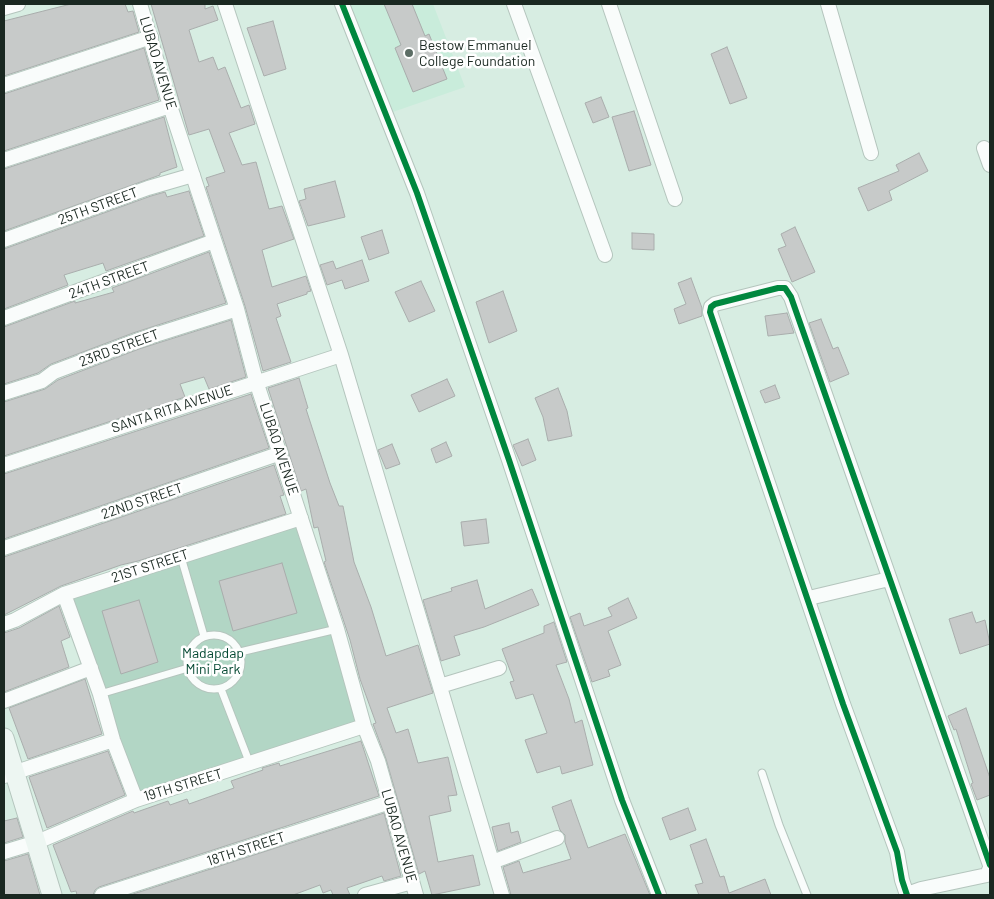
<!DOCTYPE html>
<html>
<head>
<meta charset="utf-8">
<style>
	body { margin:0 }
	#map { position:relative; width:994px; height:899px; overflow:hidden; background:#d7ede2; font-family:Barlow,sans-serif }
	canvas { display:block }
	.frame { position:absolute; inset:0; border:5px solid #1a2821; pointer-events:none }
</style>
</head>
<body>
<div id="map">
<canvas width="994" height="899"></canvas>
<div class="frame"></div>
</div>
<script>
const ctx = document.querySelector('canvas').getContext('2d');
ctx.lineJoin = 'round';
function fillPath(path, color) {
  ctx.fillStyle = color;
  ctx.fill(path, 'evenodd');
}
function poly(rows) {
  const path = new Path2D();
  for (const r of rows) {
    if (r.length === 3) {
      path.moveTo(r[0] + r[2], r[1]);
      path.arc(r[0], r[1], r[2], 0, 2 * Math.PI);
      continue;
    }
    path.moveTo(r[0], r[1]);
    for (let i = 2; i < r.length; i += 2) path.lineTo(r[i], r[i + 1]);
  }
  return path;
}
function strokePath(path, color, width, dash) {
  ctx.strokeStyle = color;
  ctx.lineWidth = width;
  ctx.lineCap = dash ? 'butt' : 'round';
  ctx.setLineDash(dash || []);
  ctx.stroke(path);
}
function drawText(font, color, halo, rows, align = 'center') {
  ctx.font = font + ' Barlow,sans-serif';
  ctx.lineWidth = 5;
  ctx.setLineDash([]);
  ctx.textBaseline = 'middle';
  ctx.strokeStyle = halo;
  ctx.fillStyle = color;
  for (const [text, x, y, turn = 0] of rows) {
    ctx.save();
    ctx.translate(x, y);
    ctx.rotate((+turn || 0) * Math.PI / 180);
    ctx.textAlign = isNaN(turn) ? turn : align;
    if (halo) ctx.strokeText(text, 0, 0);
    ctx.fillText(text, 0, 0);
    ctx.restore();
  }
}
fillPath(poly([
	[347,4,433,4,465,87,390,113]
]), '#c9ecdb');
fillPath(poly([
	[301,518,364,726,136,800,64,594]
]), '#b2d6c5');
const building = poly([
	[71,4,125,4,128,12,133,11,139,32,4,76,4,21,71,4],
	[151,4,205,4,205,9,213,6,218,20,189,30,199,62,213,57,218,70,225,67,241,108,249,105,255,124,229,133,242,165,256,162,269,209,282,206,294,239,262,250,272,287,306,276,311,291,307,292,307,294,277,304,281,316,276,318,291,362,263,371,245,306,206,187,209,186,206,178,225,172,209,129,189,135,151,4],
	[384,4,412,4,425,36,429,34,447,79,413,92,395,48,401,45,384,4],
	[273,21,286,69,264,76,247,28,273,21],
	[727,47,747,98,730,104,711,54,727,47],
	[144,48,159,100,4,151,4,94,144,48],
	[601,97,609,117,593,123,585,103,601,97],
	[634,111,651,165,629,171,612,117,634,111],
	[164,117,177,167,160,173,160,175,4,231,4,169,164,117],
	[919,153,928,171,889,191,892,200,868,211,858,188,899,171,896,165,919,153],
	[335,181,345,217,308,226,299,201,306,199,304,189,335,181],
	[189,191,204,236,106,271,103,263,64,275,68,285,4,309,4,249,151,196,165,192,167,197,189,191],
	[795,227,815,272,792,282,778,249,786,246,781,234,795,227],
	[382,230,389,253,369,260,361,237,382,230],
	[632,233,654,234,654,250,632,249,632,233],
	[209,252,226,303,133,333,51,364,38,373,4,384,4,327,75,301,75,303,114,292,112,288,209,252],
	[362,260,369,281,345,289,342,280,327,285,320,265,333,261,336,269,362,260],
	[691,278,702,308,702,316,679,324,674,309,686,304,678,283,691,278],
	[421,281,435,311,409,322,395,292,421,281],
	[503,291,517,331,489,343,476,302,503,291],
	[787,313,794,333,768,336,765,316,787,313],
	[821,319,833,349,838,347,849,374,830,382,809,323,821,319],
	[231,320,246,377,209,389,204,377,180,384,185,397,4,456,4,402,45,389,58,380,139,349,231,320],
	[299,378,308,408,306,409,330,483,339,506,343,506,354,562,371,607,386,656,418,645,433,693,387,708,396,733,408,729,418,763,448,757,457,795,448,796,451,811,429,816,438,862,473,855,480,885,432,895,425,871,419,874,386,759,373,724,376,723,360,679,350,640,324,562,326,561,318,527,314,528,306,489,301,491,268,388,299,378],
	[447,379,455,396,419,412,411,395,447,379],
	[775,385,780,398,765,403,760,391,775,385],
	[558,388,567,411,572,436,548,441,543,417,535,398,558,388],
	[251,394,269,448,4,539,4,474,251,394],
	[528,439,536,460,522,466,513,445,528,439],
	[446,442,452,456,436,463,431,449,446,442],
	[392,444,400,464,386,469,378,450,392,444],
	[274,465,284,495,280,496,286,514,138,561,121,565,61,586,4,615,4,557,274,465],
	[486,519,489,543,464,546,461,522,486,519],
	[282,563,297,613,233,631,219,581,282,563],
	[477,580,485,609,532,589,539,605,484,627,454,636,460,655,441,661,423,600,452,591,451,588,477,580],
	[628,598,637,618,608,631,621,665,608,670,610,676,592,682,570,617,580,613,584,626,612,616,608,608,628,598],
	[139,600,158,662,121,674,102,611,139,600],
	[59,606,70,637,61,641,69,667,4,692,4,633,19,628,59,606],
	[972,612,976,623,985,620,990,644,960,654,949,619,972,612],
	[554,622,567,662,556,665,569,699,575,723,582,720,593,765,562,774,560,766,537,773,525,740,547,733,533,694,516,699,510,682,514,681,502,649,544,633,544,626,554,622],
	[85,679,102,734,28,759,9,708,85,679],
	[966,708,990,778,990,795,977,800,971,784,973,783,956,729,954,730,948,716,966,708],
	[361,741,379,796,99,887,95,890,93,895,77,895,76,891,71,892,53,845,133,811,134,813,168,801,170,805,187,799,189,804,234,788,231,781,263,770,262,768,279,763,280,766,361,741],
	[108,751,125,795,47,828,29,777,108,751],
	[571,800,588,848,625,834,650,895,511,895,503,867,519,861,523,873,571,859,565,842,565,835,560,830,552,807,571,800],
	[688,808,696,830,670,840,662,818,688,808],
	[384,813,401,876,384,881,382,876,347,888,350,895,333,895,331,890,323,893,320,885,293,895,130,895,384,813],
	[17,818,23,837,4,843,4,821,17,818],
	[509,823,511,833,518,831,521,842,498,851,492,827,509,823],
	[706,839,720,877,724,876,729,893,765,879,771,895,699,895,695,885,703,883,690,845,706,839],
	[28,854,40,895,4,895,4,861,28,854]
]);
fillPath(building, '#c7cac9');
strokePath(building, '#a9adac', 1);
const service = poly([
	[181,557,204,636],
	[214,662,27],
	[240,652,337,629],
	[221,689,250,764],
	[100,694,188,668],
	[762,773,779,825,807,895]
]);
const minor = poly([
	[140,4,170,106,237,309,256,381,337,629,364,726,378,761,416,895],
	[225,4,341,355,502,895],
	[342,4,417,193,509,460,622,800,659,895],
	[514,4,605,255],
	[609,4,675,199],
	[828,4,871,153],
	[4,8,18,4],
	[4,85,151,37],
	[984,148,990,165],
	[4,160,170,106],
	[4,240,148,188,193,175],
	[4,318,214,241],
	[4,393,42,381,54,372,136,341,237,309],
	[4,465,341,355],
	[4,548,281,453],
	[64,594,100,694,113,740,136,800],
	[809,598,889,579],
	[4,624,15,620,64,594,301,518],
	[440,686,499,668],
	[4,701,91,668],
	[4,776,113,740],
	[4,852,37,842,136,800,364,726],
	[492,862,557,838],
	[907,894,921,889,987,875,990,868],
	[102,895,390,802],
	[365,895,412,882],
	[907,895,902,880,897,852,843,704,710,312,711,307,715,304,778,288,785,288,791,297,990,865]
]);
const secondary = poly([
	[4,738,52,895]
]);
strokePath(service, '#b4c5bd', 9);
strokePath(minor, '#b4c5bd', 16);
strokePath(secondary, '#b4c5bd', 21);
strokePath(service, '#f9fcfb', 7);
strokePath(minor, '#f9fcfb', 14);
strokePath(secondary, '#edf6f2', 19);
strokePath(poly([
	[342,4,417,193,509,460,622,800,659,895],
	[907,895,902,880,897,852,843,704,710,312,711,307,715,304,778,288,785,288,791,297,990,865]
]), '#00873e', 6);
for (const [x, y, r, color] of [
	[409,53,5,"#5c6d65"]
]) {
  const dot = new Path2D();
  dot.arc(x, y, r, 0, 2 * Math.PI);
  ctx.fillStyle = color;
  ctx.fill(dot);
  strokePath(dot, '#fff', 2);
}
drawText('14px', '#1a2821', '#fff', [
	["Bestow Emmanuel",419,45],
	["College Foundation",419,61]
], 'left');
drawText('14px', '#1a2821', '#fff', [
	["LUBAO AVENUE",158,63,73],
	["25TH STREET",98,206,-20],
	["24TH STREET",109,280,-20],
	["23RD STREET",119,348,-20],
	["SANTA RITA AVENUE",172,409,-18],
	["LUBAO AVENUE",279,449,72],
	["22ND STREET",142,501,-19],
	["21ST STREET",150,566,-18],
	["19TH STREET",183,785,-17],
	["LUBAO AVENUE",399,836,74],
	["18TH STREET",246,849,-18]
]);
drawText('14px', '#054933', '#fff', [
	["Madapdap",213,653],
	["Mini Park",213,669]
]);
</script>
</body>
</html>
